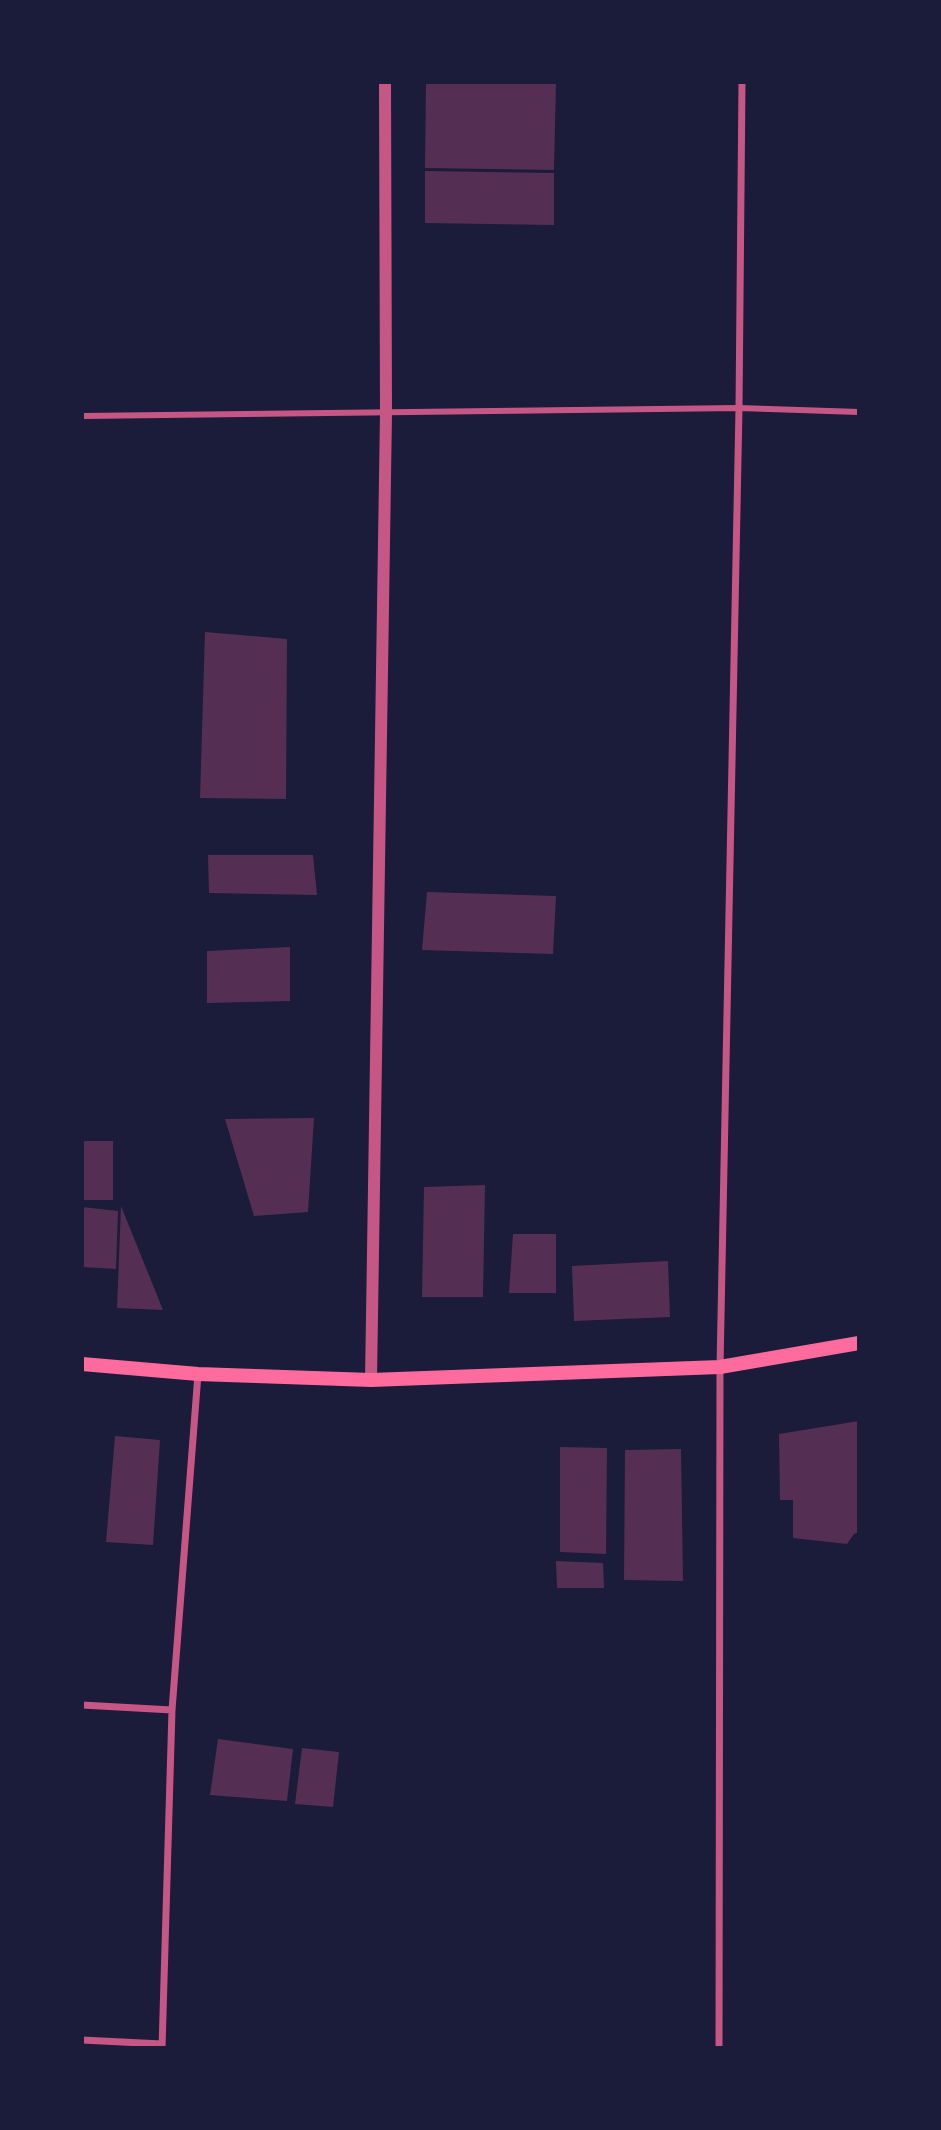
<!DOCTYPE html>
<html>
<head>
<meta charset="utf-8">
<style>
	body { margin:0 }
	#map { position:relative; width:941px; height:2130px; overflow:hidden; background:#1b1b3a; font-family:"Asap Condensed",sans-serif }
	canvas { display:block }
	.frame { position:absolute; inset:0; border:84px solid #1b1b3a; pointer-events:none }
</style>
</head>
<body>
<div id="map">
<canvas width="941" height="2130"></canvas>
<div class="frame"></div>
</div>
<script>
const ctx = document.querySelector('canvas').getContext('2d');
ctx.lineJoin = 'round';
function fillPath(path, color) {
  ctx.fillStyle = color;
  ctx.fill(path, 'evenodd');
}
function poly(rows) {
  const path = new Path2D();
  for (const r of rows) {
    path.moveTo(r[0], r[1]);
    for (let i = 2; i < r.length; i += 2) path.lineTo(r[i], r[i + 1]);
  }
  return path;
}
function strokePath(path, color, width, dash) {
  ctx.strokeStyle = color;
  ctx.lineWidth = width;
  ctx.lineCap = dash ? 'butt' : 'round';
  ctx.setLineDash(dash || []);
  ctx.stroke(path);
}
fillPath(poly([
	[426,82,556,82,554,170,425,168],
	[425,171,554,173,554,225,425,223],
	[205,632,287,639,286,799,200,798],
	[208,855,313,855,317,895,209,893],
	[427,892,556,896,553,954,422,950],
	[290,947,290,1001,207,1003,207,951],
	[314,1118,308,1212,254,1216,225,1119],
	[82,1141,113,1141,113,1200,82,1200],
	[485,1185,483,1297,422,1297,424,1187],
	[121,1206,163,1310,117,1308],
	[82,1207,118,1211,116,1269,82,1267],
	[513,1234,556,1234,556,1293,509,1293],
	[668,1261,670,1317,574,1321,572,1266],
	[859,1421,859,1532,854,1534,847,1544,793,1538,793,1500,780,1500,779,1434],
	[115,1436,160,1440,153,1545,106,1542],
	[560,1447,607,1448,606,1554,560,1552],
	[681,1449,683,1581,624,1580,625,1450],
	[556,1561,603,1563,604,1588,557,1588],
	[218,1739,293,1749,287,1801,210,1795],
	[302,1748,339,1752,333,1807,295,1804]
]), '#542f53');
strokePath(poly([
	[82,416,739,408,859,412]
]), '#c65784', 6);
strokePath(poly([
	[82,1705,172,1710],
	[82,2040,162,2044],
	[162,2048,172,1710,198,1374],
	[719,2048,720,1367,739,408,742,82]
]), '#c65784', 7);
strokePath(poly([
	[371,1380,386,413,385,82]
]), '#c65784', 12);
strokePath(poly([
	[82,1364,198,1374,371,1380,720,1367,859,1343]
]), '#ff6b9d', 14);
</script>
</body>
</html>
